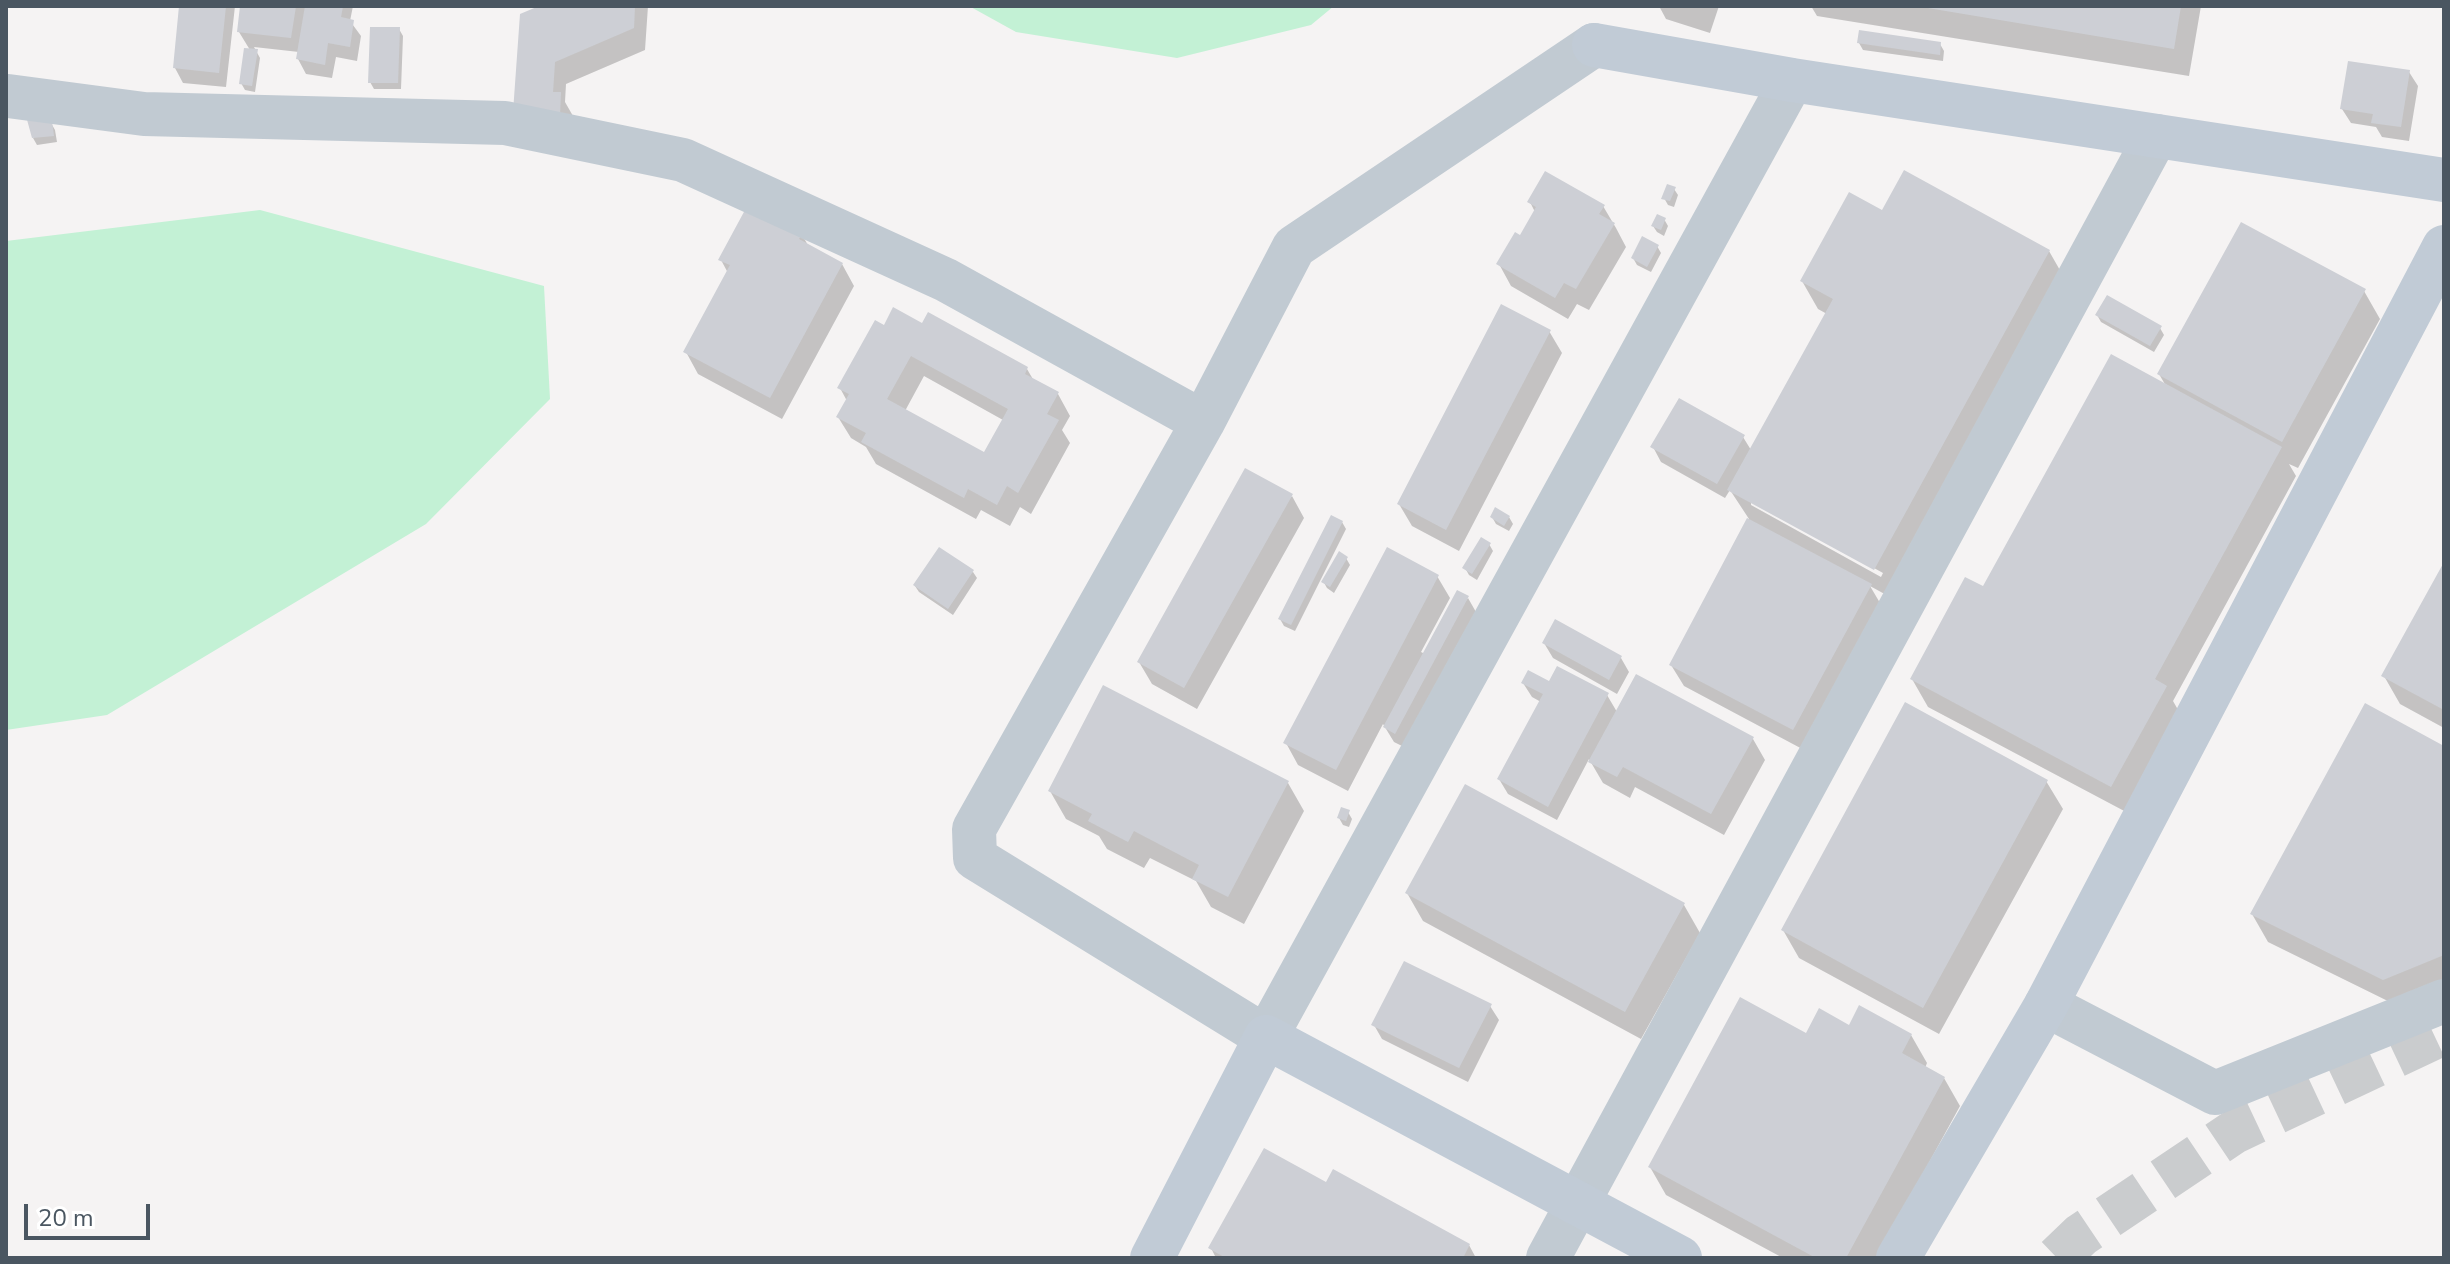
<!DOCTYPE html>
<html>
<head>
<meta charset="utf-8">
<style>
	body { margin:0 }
	#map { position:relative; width:2450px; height:1264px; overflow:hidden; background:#f5f3f3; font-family:"Nunito Sans",sans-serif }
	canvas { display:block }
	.frame { position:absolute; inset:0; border:8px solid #4a5661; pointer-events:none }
	.scale { position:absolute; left:24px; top:1204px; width:126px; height:36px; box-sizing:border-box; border:4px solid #4a5661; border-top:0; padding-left:10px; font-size:24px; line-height:28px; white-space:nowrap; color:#4a5661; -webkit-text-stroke:6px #fff; paint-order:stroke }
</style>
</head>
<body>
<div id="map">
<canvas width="2450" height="1264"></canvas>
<div class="frame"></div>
<div class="scale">20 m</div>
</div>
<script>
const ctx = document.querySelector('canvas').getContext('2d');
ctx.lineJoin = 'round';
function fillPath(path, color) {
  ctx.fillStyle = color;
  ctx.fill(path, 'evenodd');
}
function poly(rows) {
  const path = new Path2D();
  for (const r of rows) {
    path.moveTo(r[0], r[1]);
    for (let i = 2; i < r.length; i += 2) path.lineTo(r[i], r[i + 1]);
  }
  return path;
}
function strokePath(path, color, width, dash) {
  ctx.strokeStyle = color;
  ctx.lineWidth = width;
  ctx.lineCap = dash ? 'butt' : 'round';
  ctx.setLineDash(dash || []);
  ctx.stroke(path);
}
fillPath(poly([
	[969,6,1334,6,1311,25,1177,58,1016,32],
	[260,210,544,286,550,399,426,524,107,715,6,730,6,241]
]), '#c3f1d5');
fillPath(poly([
	[181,6,235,6,226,87,183,83,175,68],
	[242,6,353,6,350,21,361,36,357,61,336,57,332,78,306,74,298,59,299,52,254,47,260,58,255,92,245,90,241,83,250,50,239,32],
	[541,6,648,6,645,50,566,84,565,102,573,116,528,133],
	[1659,6,1719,6,1710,33,1666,19],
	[1811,6,2201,6,2189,76,1817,16],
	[399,29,403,36,401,89,374,89,370,82],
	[1859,43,1940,44,1944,51,1943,61,1863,50],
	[2409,72,2418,86,2409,141,2382,137,2376,127,2351,123,2342,109],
	[51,123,55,130,57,142,37,145,33,138],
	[1674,189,1678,195,1674,207,1668,205,1664,198],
	[1530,202,1603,206,1616,228,1626,247,1589,310,1577,304,1568,319,1511,286,1499,264,1520,237,1535,212],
	[1883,212,2049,251,2065,279,1890,597,1870,586,1883,608,1806,751,1684,686,1671,665,1749,519,1730,490,1725,498,1661,462,1653,447,1743,437,1751,450,1827,314,1818,309,1802,281],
	[1751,500,1883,573,1881,577,1751,505],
	[1664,219,1668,226,1664,236,1657,232,1653,226],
	[801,233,809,247,842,264,854,286,782,419,698,374,686,352,728,273,721,260],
	[1657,246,1661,253,1651,272,1637,265,1633,258],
	[2364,291,2380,319,2298,468,2289,464,2296,476,2173,701,2181,715,2128,813,1928,707,1912,679,1984,589,2166,386,2159,374],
	[2097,315,2160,328,2164,335,2154,352,2101,322],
	[923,326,1027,369,1034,381,1058,394,1070,416,1062,430,1070,443,1031,514,1020,507,1010,526,981,510,976,519,876,464,866,447,851,438,838,417,847,401,840,388,884,328],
	[924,376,1003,420,985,454,905,411],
	[1549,331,1562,353,1459,551,1412,526,1399,504],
	[1292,496,1304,518,1197,709,1152,684,1139,662],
	[1492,517,1509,517,1513,524,1509,531,1496,524],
	[1342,522,1346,529,1295,631,1284,626,1280,619],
	[1489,544,1493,551,1477,580,1469,575,1465,568],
	[1346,558,1350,565,1334,593,1327,588,1323,581],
	[2444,566,2444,728,2400,704,2384,676],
	[973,572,977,578,953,615,919,592,915,586],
	[1437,576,1450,598,1421,652,1425,654,1468,598,1476,612,1404,747,1394,742,1383,724,1348,791,1298,765,1286,743],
	[1544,643,1621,658,1629,672,1617,694,1553,658],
	[1523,683,1550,684,1607,695,1617,712,1753,739,1765,760,1724,835,1635,787,1630,798,1603,783,1589,759,1557,820,1508,794,1499,779,1541,702,1532,697],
	[2444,748,2444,989,2400,1007,2268,942,2252,914],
	[2046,781,2063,809,1939,1034,1799,958,1783,930],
	[1288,783,1304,811,1244,924,1211,907,1196,881,1150,858,1144,868,1107,849,1099,836,1066,819,1050,791],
	[1348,812,1352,819,1349,827,1343,825,1339,818],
	[1407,893,1684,905,1700,933,1641,1039,1423,921],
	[1490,1006,1499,1020,1468,1082,1382,1039,1374,1025],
	[1850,1027,1911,1035,1927,1063,1925,1068,1944,1078,1960,1106,1877,1258,1783,1258,1666,1195,1650,1167,1806,1035],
	[1327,1185,1469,1245,1476,1258,1216,1258,1211,1248]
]), '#0003');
fillPath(poly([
	[179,6,226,6,219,73,173,68],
	[240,6,296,6,291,38,237,32],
	[305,6,343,6,341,17,354,20,350,47,328,43,325,65,296,59],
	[539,6,635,6,634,28,555,62,553,92,561,92,560,115,513,112,520,14],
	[1916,6,2181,6,2174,49],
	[370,27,400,27,398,83,368,83],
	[1859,30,1941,42,1940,55,1857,43],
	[244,48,258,49,252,86,239,84],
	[2348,61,2410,70,2401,127,2371,123,2373,114,2340,109],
	[26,116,52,121,54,136,32,138],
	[1904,170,2050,250,1874,570,1727,490,1833,299,1800,281,1849,192,1882,210],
	[1545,171,1605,205,1599,214,1615,223,1576,289,1564,283,1555,298,1496,264,1515,232,1520,235,1536,207,1527,202],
	[1667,184,1676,187,1670,201,1661,199],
	[745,210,803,232,799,239,843,263,770,398,683,352,730,265,718,260],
	[1657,214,1666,218,1661,230,1651,226],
	[2241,222,2366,289,2282,442,2157,374],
	[1642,236,1659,245,1647,267,1631,258],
	[2107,295,2162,326,2150,346,2095,315],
	[1501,304,1551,330,1446,530,1397,504],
	[893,307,922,323,928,312,1028,367,1025,374,1059,392,1047,414,1059,420,1018,493,1007,486,997,505,968,489,964,498,861,442,866,433,836,417,849,394,837,388,875,320,884,325],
	[911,356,1008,409,984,452,887,399],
	[2111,354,2282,447,2155,679,2167,686,2111,787,1910,679,1965,577,1983,586],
	[1679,398,1745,435,1717,484,1650,447],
	[1245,468,1293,494,1184,688,1137,662],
	[1495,507,1510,516,1504,526,1490,517],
	[1331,515,1343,521,1291,625,1278,619],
	[1747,518,1872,584,1793,730,1669,665],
	[1481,537,1491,543,1472,574,1462,568],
	[939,547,974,570,948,609,913,585],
	[1387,547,1439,575,1336,770,1283,743],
	[1339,551,1348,557,1330,587,1321,582],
	[2444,562,2444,710,2381,676],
	[1457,590,1469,596,1395,734,1383,727],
	[1555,619,1622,656,1609,680,1542,643],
	[1557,666,1609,693,1548,807,1497,779,1543,694,1521,683,1528,670,1549,681],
	[1636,674,1754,737,1711,814,1623,767,1617,777,1588,762],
	[1103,685,1289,781,1228,897,1192,879,1199,865,1134,831,1128,842,1088,821,1092,814,1048,791],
	[1905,702,2048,780,1923,1008,1781,930],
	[2365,703,2444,746,2444,955,2383,980,2250,914],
	[1465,784,1685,903,1625,1012,1405,893],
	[1341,807,1350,810,1346,821,1337,818],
	[1404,961,1492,1004,1459,1068,1371,1025],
	[1740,997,1806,1033,1819,1008,1849,1025,1859,1005,1912,1034,1902,1053,1945,1077,1846,1258,1816,1258,1648,1167],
	[1264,1148,1326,1182,1333,1169,1470,1244,1463,1258,1226,1258,1208,1248]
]), '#cdcfd5');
strokePath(poly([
	[2057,1258,2081,1235,2234,1132,2444,1033]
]), '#caccce', 44, [44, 22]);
strokePath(poly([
	[1594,45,1294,247,1203,422,974,829,975,858,1266,1037,1792,80],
	[8,96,144,114,505,123,683,160,946,280,1203,422],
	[2046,1005,2215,1093,2444,1001],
	[1548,1258,2156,136]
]), '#c1cad2', 44);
strokePath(poly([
	[1594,45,1792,80,2444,180],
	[1152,1258,1266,1037,1680,1258],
	[1898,1258,2046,1005,2444,247]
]), '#c1cbd6', 44);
</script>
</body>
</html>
